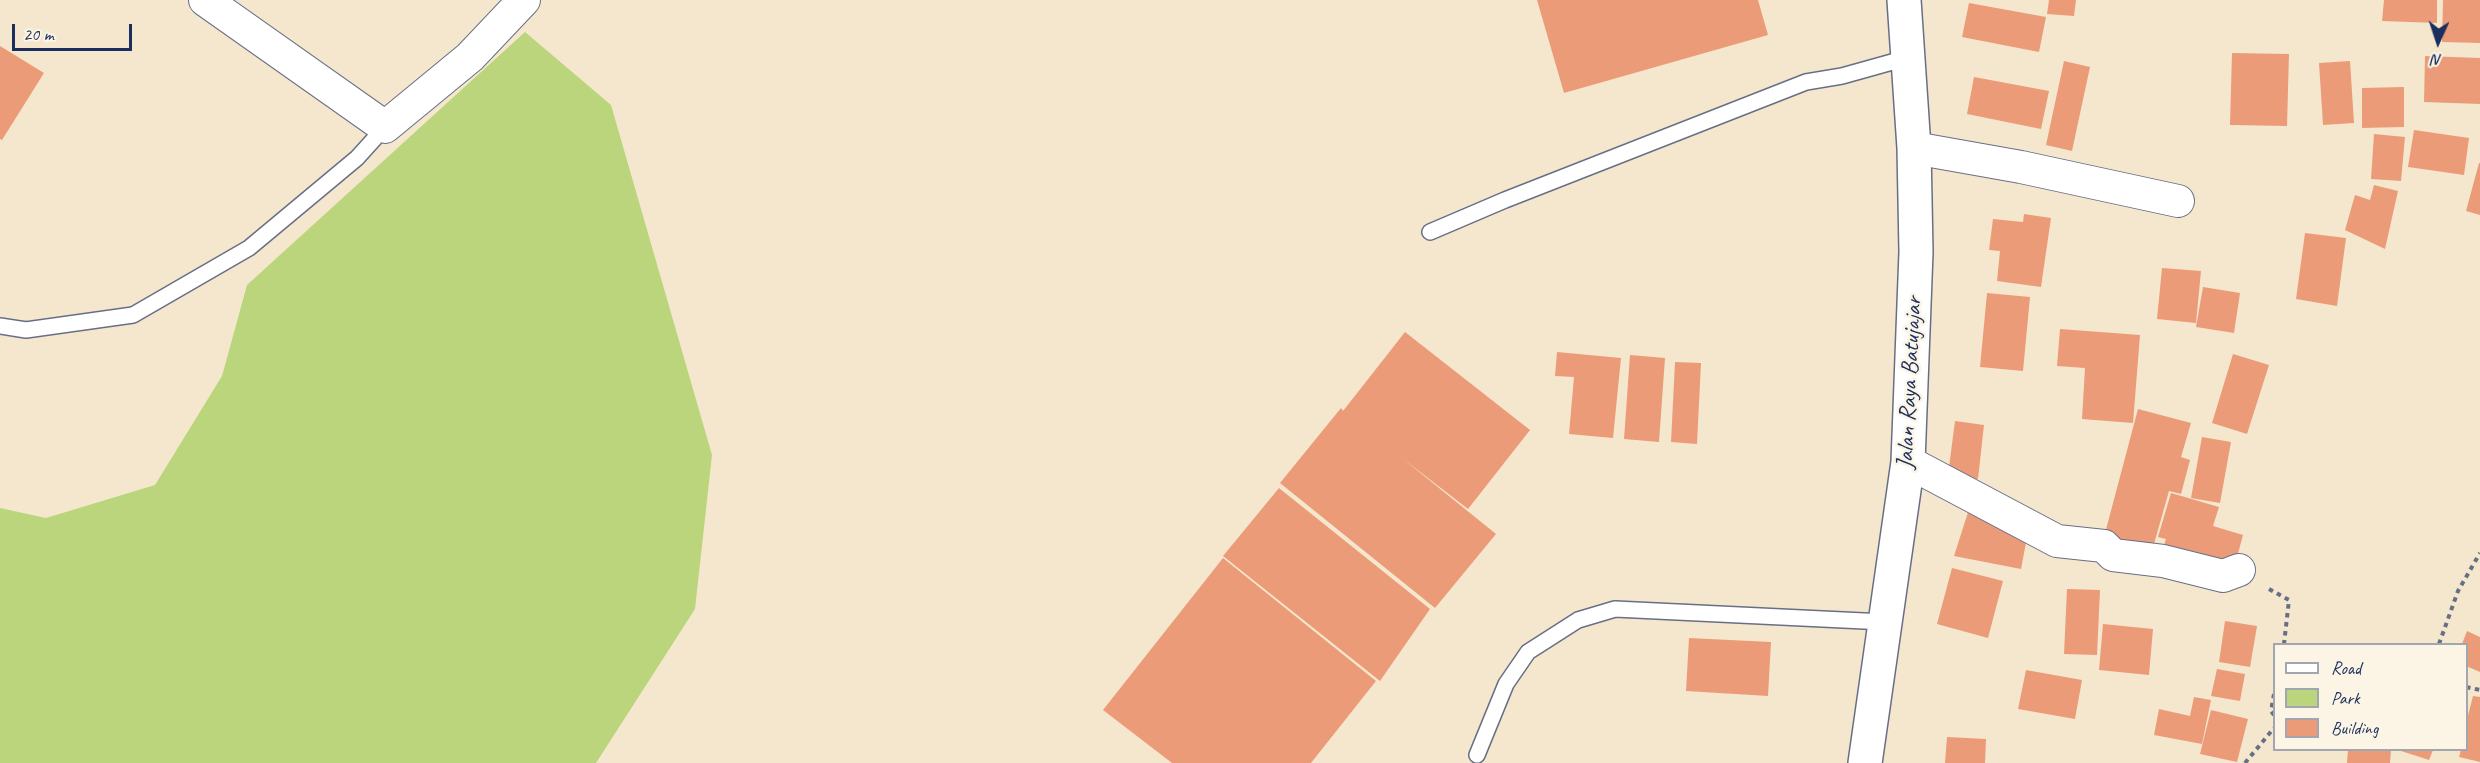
<!DOCTYPE html>
<html>
<head>
<meta charset="utf-8">
<style>
	body { margin:0 }
	#map { position:relative; width:2480px; height:763px; overflow:hidden; background:#f5e7cd; font-family:Caveat,sans-serif }
	canvas { display:block }
	.legend { position:absolute; left:2273px; top:643px; width:195px; height:108px; box-sizing:border-box; background:#fcf5e5; border:2px solid #a2a6af; margin:0; padding:8px 10px; list-style:none; font-size:18px; color:#1b2f5e }
	.legend li { display:flex; align-items:center; gap:12px; height:30px }
	.legend b { width:30px; border:2px solid #a2a6af }
	.north { position:absolute; left:2408px; top:12px; width:60px; height:60px; -webkit-text-stroke:4px #fcf5e5; paint-order:stroke; rotate:183deg; font-size:16px; font-weight:700; line-height:24px; text-align:center; color:#1b2f5e }
	.north::after { content:''; display:block; margin:auto; width:21px; height:27px; background:#1b2f5e; clip-path:polygon(50% 0,100% 100%,50% 72%,0 100%) }
	.scale { position:absolute; left:12px; top:24px; width:120px; height:27px; box-sizing:border-box; border:3px solid #1b2f5e; border-top:0; padding-left:8px; font-size:18px; line-height:21px; white-space:nowrap; color:#1b2f5e; -webkit-text-stroke:4px #fcf5e5; paint-order:stroke }
</style>
</head>
<body>
<div id="map">
<canvas width="2480" height="763"></canvas>
<ul class="legend">
<li><b style="height:8px;background:#fff"></b>Road</li>
<li><b style="height:16px;background:#bad57b"></b>Park</li>
<li><b style="height:16px;background:#ec9b79"></b>Building</li>
</ul>
<div class="north">N</div>
<div class="scale">20 m</div>
</div>
<script>
const ctx = document.querySelector('canvas').getContext('2d');
ctx.lineJoin = 'round';
function fillPath(path, color) {
  ctx.fillStyle = color;
  ctx.fill(path, 'evenodd');
}
function poly(rows) {
  const path = new Path2D();
  for (const r of rows) {
    path.moveTo(r[0], r[1]);
    for (let i = 2; i < r.length; i += 2) path.lineTo(r[i], r[i + 1]);
  }
  return path;
}
function strokePath(path, color, width, dash) {
  ctx.strokeStyle = color;
  ctx.lineWidth = width;
  ctx.lineCap = dash ? 'butt' : 'round';
  ctx.setLineDash(dash || []);
  ctx.stroke(path);
}
function drawText(font, color, halo, rows, align = 'center') {
  ctx.font = font + ' Caveat,sans-serif';
  ctx.lineWidth = 5;
  ctx.setLineDash([]);
  ctx.textBaseline = 'middle';
  ctx.strokeStyle = halo;
  ctx.fillStyle = color;
  for (const [text, x, y, turn = 0] of rows) {
    ctx.save();
    ctx.translate(x, y);
    ctx.rotate((+turn || 0) * Math.PI / 180);
    ctx.textAlign = isNaN(turn) ? turn : align;
    if (halo) ctx.strokeText(text, 0, 0);
    ctx.fillText(text, 0, 0);
    ctx.restore();
  }
}
fillPath(poly([
	[525,32,611,105,712,455,695,609,596,763,0,763,0,508,46,518,155,485,222,376,247,285]
]), '#bad57b');
fillPath(poly([
	[1537,0,1758,0,1768,35,1564,93],
	[2049,0,2076,0,2074,16,2047,14],
	[2384,0,2437,0,2437,23,2382,21],
	[2443,0,2480,0,2480,43,2442,42],
	[1969,3,2046,17,2039,52,1962,37],
	[0,46,44,73,2,140,0,139],
	[2232,53,2289,54,2287,126,2230,125],
	[2425,56,2480,58,2480,104,2424,102],
	[2064,61,2090,67,2072,151,2046,145],
	[2350,61,2354,123,2323,125,2319,63],
	[1974,77,2049,91,2041,129,1967,114],
	[2404,87,2404,127,2362,128,2362,88],
	[2414,130,2469,138,2464,175,2408,167],
	[2374,134,2405,137,2401,181,2371,179],
	[2479,163,2480,163,2480,215,2466,211],
	[2374,185,2398,191,2385,249,2345,230,2355,195,2370,200],
	[2024,214,2051,218,2041,287,1997,281,2000,251,1989,250,1993,219,2023,222],
	[2305,233,2346,238,2337,306,2296,299],
	[2162,268,2201,271,2196,323,2157,319],
	[2203,287,2240,293,2234,333,2196,327],
	[1987,293,2030,297,2023,371,1980,367],
	[2060,329,2140,335,2133,423,2082,419,2085,368,2057,366],
	[1405,332,1530,430,1468,509,1402,458,1496,534,1435,608,1280,483,1341,408,1343,411],
	[1557,352,1621,358,1613,438,1569,434,1574,377,1555,376],
	[2233,354,2269,365,2247,434,2212,423],
	[1630,355,1665,358,1659,442,1624,439],
	[1675,362,1701,363,1697,444,1671,442],
	[2138,409,2191,423,2181,457,2190,460,2181,494,2169,491,2152,551,2104,537],
	[1955,421,1984,425,1978,479,1948,475],
	[2202,437,2231,442,2220,503,2191,498],
	[1279,488,1430,609,1380,681,1223,556],
	[2171,493,2219,507,2213,526,2243,535,2234,568,2161,555,2166,539,2158,537],
	[1971,503,2029,527,2021,569,1954,556],
	[1223,558,1376,681,1311,763,1172,763,1103,710],
	[1952,568,2003,581,1988,638,1937,624],
	[2067,589,2100,590,2097,655,2064,654],
	[2225,621,2257,626,2250,667,2219,662],
	[2103,624,2153,629,2149,675,2099,670],
	[2467,631,2480,637,2480,672,2466,666,2466,644,2462,644],
	[1689,638,1771,642,1768,696,1686,691],
	[2217,669,2245,674,2240,701,2211,696],
	[2026,670,2082,680,2075,719,2018,709],
	[2473,696,2480,697,2480,762,2459,757,2461,750,2466,750,2466,723],
	[2194,697,2211,700,2202,744,2154,735,2159,709,2190,716],
	[2211,710,2248,719,2237,762,2200,754],
	[1947,737,1986,739,1985,763,1945,763],
	[2348,750,2391,750,2390,763,2347,763],
	[2398,750,2433,750,2429,760]
]), '#ec9b79');
const lane = poly([
	[1430,232,1505,200,1806,82,1842,76,1910,57],
	[0,326,26,330,133,315,249,248,357,158,385,127],
	[1477,755,1506,684,1528,652,1578,620,1615,609,1885,622]
]);
const street = poly([
	[205,0,385,127,470,57,524,0],
	[1914,148,2021,167,2178,201],
	[1908,462,2057,541,2104,546,2113,555,2163,561,2223,576,2239,570]
]);
const highway = poly([
	[1865,763,1908,462,1916,252,1914,148,1904,0]
]);
strokePath(lane, '#676f85', 18);
strokePath(street, '#676f85', 34);
strokePath(highway, '#676f85', 36);
strokePath(poly([
	[2269,589,2289,600,2284,644],
	[2439,644,2458,591,2480,553],
	[2466,687,2480,690],
	[2274,694,2271,711,2274,715],
	[2245,763,2274,728]
]), '#676f85', 4, [4.5, 4.5]);
strokePath(lane, '#fff', 15);
strokePath(street, '#fff', 32);
strokePath(highway, '#fff', 33);
drawText('24px', '#1b2f5e', '#fcf5e5', [
	["Jalan Raya Batujajar",1910,383,-87]
]);
</script>
</body>
</html>
